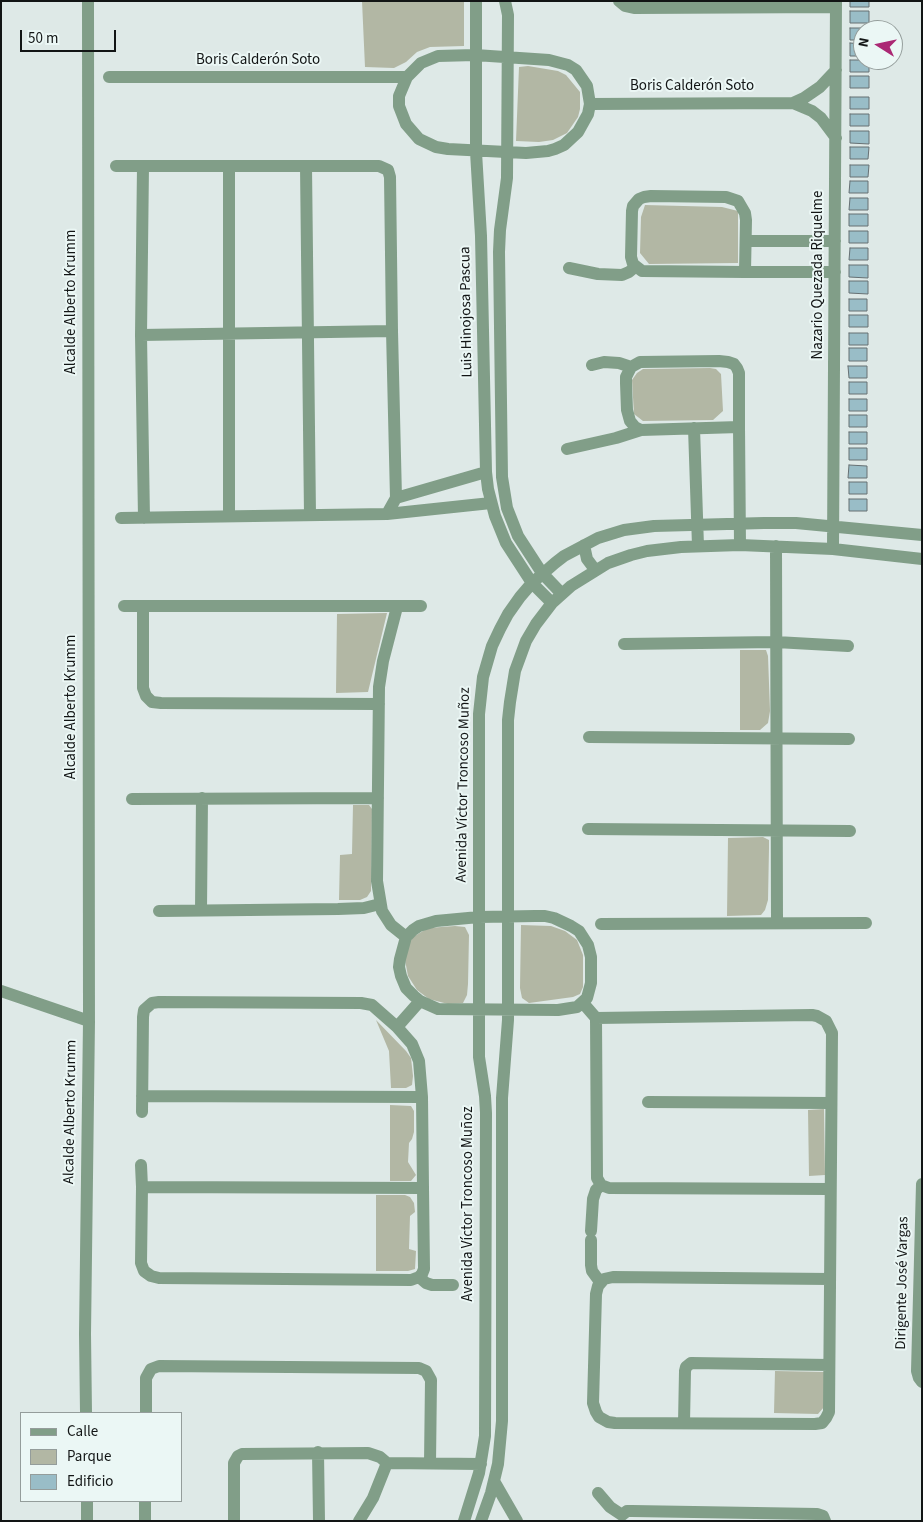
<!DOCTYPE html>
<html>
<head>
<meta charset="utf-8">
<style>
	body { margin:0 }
	#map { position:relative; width:923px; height:1522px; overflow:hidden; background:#dee9e7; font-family:"Source Sans 3",sans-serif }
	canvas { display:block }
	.frame { position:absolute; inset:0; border:2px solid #121515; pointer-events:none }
	.legend { position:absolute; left:20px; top:1412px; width:162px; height:90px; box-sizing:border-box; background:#ebf7f5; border:1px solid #949d9b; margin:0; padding:6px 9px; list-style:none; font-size:15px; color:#121515 }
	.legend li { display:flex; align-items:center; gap:10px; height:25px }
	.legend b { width:25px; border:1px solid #949d9b }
	.north { position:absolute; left:853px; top:20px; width:50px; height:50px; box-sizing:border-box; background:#ebf7f5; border:1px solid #949d9b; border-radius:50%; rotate:280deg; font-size:14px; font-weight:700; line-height:20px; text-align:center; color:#121515 }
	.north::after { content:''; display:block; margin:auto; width:18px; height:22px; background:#ab2874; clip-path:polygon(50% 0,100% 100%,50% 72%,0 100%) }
	.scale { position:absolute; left:20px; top:30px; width:96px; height:22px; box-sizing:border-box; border:2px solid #121515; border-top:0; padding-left:6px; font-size:15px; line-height:18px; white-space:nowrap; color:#121515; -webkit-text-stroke:4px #ebf7f5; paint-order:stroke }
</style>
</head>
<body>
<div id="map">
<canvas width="923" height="1522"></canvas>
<div class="frame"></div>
<ul class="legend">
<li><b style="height:6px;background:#819e88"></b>Calle</li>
<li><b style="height:14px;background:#b2b7a4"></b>Parque</li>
<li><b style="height:14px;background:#99bdc7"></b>Edificio</li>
</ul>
<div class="north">N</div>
<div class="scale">50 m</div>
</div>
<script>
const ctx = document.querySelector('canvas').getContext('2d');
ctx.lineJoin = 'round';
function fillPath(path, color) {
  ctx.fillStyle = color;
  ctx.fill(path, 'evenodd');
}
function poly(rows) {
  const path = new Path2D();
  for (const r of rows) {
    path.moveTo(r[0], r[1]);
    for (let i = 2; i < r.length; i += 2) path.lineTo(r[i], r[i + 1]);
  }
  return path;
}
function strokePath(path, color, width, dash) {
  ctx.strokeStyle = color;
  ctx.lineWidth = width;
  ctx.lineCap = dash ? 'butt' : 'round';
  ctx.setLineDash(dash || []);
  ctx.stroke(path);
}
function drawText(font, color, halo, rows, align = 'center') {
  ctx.font = font + ' "Source Sans 3",sans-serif';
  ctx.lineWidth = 4;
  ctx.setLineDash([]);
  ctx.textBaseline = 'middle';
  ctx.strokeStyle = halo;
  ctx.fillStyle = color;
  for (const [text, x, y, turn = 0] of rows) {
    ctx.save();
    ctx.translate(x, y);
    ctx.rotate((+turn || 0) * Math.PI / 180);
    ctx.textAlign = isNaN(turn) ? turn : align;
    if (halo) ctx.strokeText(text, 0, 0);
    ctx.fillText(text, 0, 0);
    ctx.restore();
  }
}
fillPath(poly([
	[362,1,464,1,464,46,430,47,417,52,406,62,394,68,365,67],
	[528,66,558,71,566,75,580,92,580,109,578,117,567,133,553,140,539,142,516,141,519,67],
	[645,205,722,207,738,211,738,263,649,264,640,253,641,217],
	[710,368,716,369,721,374,723,411,713,420,643,421,634,414,632,380,637,373,643,369],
	[387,613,368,692,336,693,337,614],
	[740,650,766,650,768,656,770,711,768,723,760,730,740,730],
	[353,805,369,805,372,809,371,891,367,897,360,900,339,900,340,855,352,854],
	[763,837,769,840,769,848,768,900,765,910,761,915,727,916,728,838],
	[521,925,551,926,565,931,577,940,583,955,583,987,580,994,573,997,529,1003,522,998,520,988],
	[455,926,465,927,469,935,468,984,467,995,463,1003,448,1004,429,999,417,990,408,976,405,960,407,947,413,937,428,928],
	[376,1020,406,1051,411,1058,413,1076,412,1085,406,1088,391,1088,389,1051],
	[390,1105,411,1106,414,1111,414,1132,412,1139,409,1143,408,1162,416,1175,411,1181,390,1181],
	[824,1109,825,1175,809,1176,808,1110],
	[376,1195,405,1195,410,1197,414,1203,415,1212,410,1216,409,1249,416,1251,415,1269,408,1271,376,1271],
	[775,1371,825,1372,824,1407,818,1414,774,1413]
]), '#b2b7a4');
const building = poly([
	[850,1,869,1,869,7,850,7,850,1],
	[850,11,869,11,869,23,850,23,850,11],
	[850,28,869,28,869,30,863,30,863,40,850,40,850,28],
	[850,43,863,44,863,56,850,56,850,43],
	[850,60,869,60,869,72,850,72,850,60],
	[850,76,869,76,869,88,850,88,850,76],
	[850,97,869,97,869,109,850,109,850,97],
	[850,114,869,114,869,126,850,126,850,114],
	[850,131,869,131,869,144,850,143,850,131],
	[850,147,869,147,868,159,850,159,850,147],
	[850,165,869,165,868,177,850,177,850,165],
	[850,181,868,181,868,193,849,193,850,181],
	[850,198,868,198,868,210,849,210,850,198],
	[849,214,868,214,868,226,849,226,849,214],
	[849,231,868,231,868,243,849,243,849,231],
	[850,248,868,248,868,260,849,260,850,248],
	[849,265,868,265,868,278,849,277,849,265],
	[849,281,868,281,868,294,849,293,849,281],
	[849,299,867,299,867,311,849,311,849,299],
	[849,315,868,315,868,327,849,327,849,315],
	[849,333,868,333,868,345,849,345,849,333],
	[849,348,867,348,867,361,849,361,849,348],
	[848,366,867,366,867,378,849,378,848,366],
	[849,382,867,382,867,394,849,394,849,382],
	[849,399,867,399,867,411,849,411,849,399],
	[849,415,867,415,867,427,849,427,849,415],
	[849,432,867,432,867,444,849,444,849,432],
	[849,448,867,448,867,460,849,460,849,448],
	[849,465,867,466,867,478,848,478,849,465],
	[849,482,867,482,867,494,849,494,849,482],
	[849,499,867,499,867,511,849,511,849,499]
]);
fillPath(building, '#99bdc7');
strokePath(building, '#667073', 1);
strokePath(poly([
	[476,1,476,152,481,236,486,472,488,489,495,516,506,543,532,583,552,603],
	[505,1,508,15,507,178,500,230,499,252,502,477,507,508,518,536,542,573,562,594],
	[619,1,625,6,634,8,836,7],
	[475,55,549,60,568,65,576,70,587,86,590,104,588,114,578,132,564,145,555,149,548,151,526,153,448,149,436,147,419,139,406,124,399,106,399,96,407,77,421,63,438,56,475,55],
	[109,77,407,77],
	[793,103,804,98,820,87,836,70],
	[590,104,793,103,812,111,821,118,836,138],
	[116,166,379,166,388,170,390,177,392,331,396,498,387,514],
	[143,166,141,335,144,518],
	[229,166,229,516],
	[306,166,310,515],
	[746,241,835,241],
	[569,268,598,274,622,275,629,272,635,267],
	[745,272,746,220,745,213,738,201,726,197,651,196,644,197,639,199,633,206,632,211,631,257,633,264,642,271,745,272,835,272],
	[141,335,392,331],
	[592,365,604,362,619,363,631,367],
	[739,427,641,430,635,427,630,421,627,410,626,383,626,377,631,367,640,362,719,361,728,362,734,364,737,368,739,373,739,427,740,545],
	[694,428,698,546],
	[567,449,616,438,641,430],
	[396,498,486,472],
	[121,518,387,514,491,503],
	[584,545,587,559,593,567,597,569],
	[776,546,777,923],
	[833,549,836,1],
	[124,606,421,606],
	[143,607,143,688,146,696,152,702,161,703,379,704],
	[397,607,383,661,379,687,377,881,382,911,391,925,406,937],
	[624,644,776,642,848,646],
	[589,737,849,739],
	[132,799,378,798],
	[588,829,850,831],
	[201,910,202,798],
	[159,911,338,909,364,908,380,904],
	[535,916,545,916,554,918,571,926,579,931,588,945,591,957,591,983,587,998,577,1007,558,1010,438,1009,420,1001,414,996,406,988,401,976,399,967,400,959,406,937,413,930,419,926,436,921,479,917,535,916],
	[601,924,866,923],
	[1,991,89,1021],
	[583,1003,596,1018,597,1178,601,1185,609,1188,830,1189],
	[596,1018,812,1015,817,1016,826,1021,832,1033,829,1412,826,1418,822,1423,815,1424,615,1423,608,1422,599,1417,596,1412,593,1403,596,1294,598,1286,604,1279,613,1277,830,1279],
	[397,1027,420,1001],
	[142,1096,422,1097],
	[648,1102,831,1103],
	[141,1165,142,1187,141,1263,144,1271,151,1276,159,1278,411,1280,419,1277,422,1274,424,1269,423,1188,422,1097,419,1061,412,1044,397,1027,372,1005,361,1003,159,1002,152,1003,144,1010,143,1017,142,1112],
	[922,1184,917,1371,919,1378,922,1382],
	[142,1187,423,1188],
	[591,1231,593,1199,596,1190,601,1185],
	[591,1240,591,1265,592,1271,600,1282],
	[419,1277,426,1283,432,1285,453,1285],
	[86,1413,85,1334,89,1021,88,1],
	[146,1413,146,1378,151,1369,159,1366,419,1368,426,1371,431,1380,430,1463],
	[684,1423,685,1371,686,1367,691,1363,829,1365],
	[318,1452,319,1521],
	[494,1481,517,1521],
	[598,1493,610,1507,622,1515],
	[87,1501,87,1521],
	[622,1515,627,1511,632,1511,817,1514,823,1516,825,1521],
	[145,1521,145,1501],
	[234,1521,234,1463,238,1456,242,1454,368,1453,380,1457,387,1463,481,1464],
	[359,1521,373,1498,387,1463],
	[464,1521,479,1473,485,1436,486,1113,485,1096,479,1057,479,714,483,677,492,646,500,629,508,614,520,597,532,583,555,563,564,556,598,538,624,530,654,526,764,523,796,523,922,535],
	[481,1521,491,1493,498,1464,502,1421,502,1098,508,1020,508,720,510,702,515,671,526,641,536,624,552,603,571,586,608,563,631,555,647,551,681,547,740,545,833,549,922,559]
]), '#819e88', 12);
drawText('15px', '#121515', '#ebf7f5', [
	["Boris Calderón Soto",258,61],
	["Boris Calderón Soto",692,87],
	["Nazario Quezada Riquelme",819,275,-90],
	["Alcalde Alberto Krumm",72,302,-90],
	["Luis Hinojosa Pascua",467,312,-91],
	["Alcalde Alberto Krumm",72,707,-90],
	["Avenida Víctor Troncoso Muñoz",464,785,-89],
	["Alcalde Alberto Krumm",71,1112,-89],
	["Avenida Víctor Troncoso Muñoz",469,1204,-90],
	["Dirigente José Vargas",903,1283,-89]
]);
</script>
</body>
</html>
